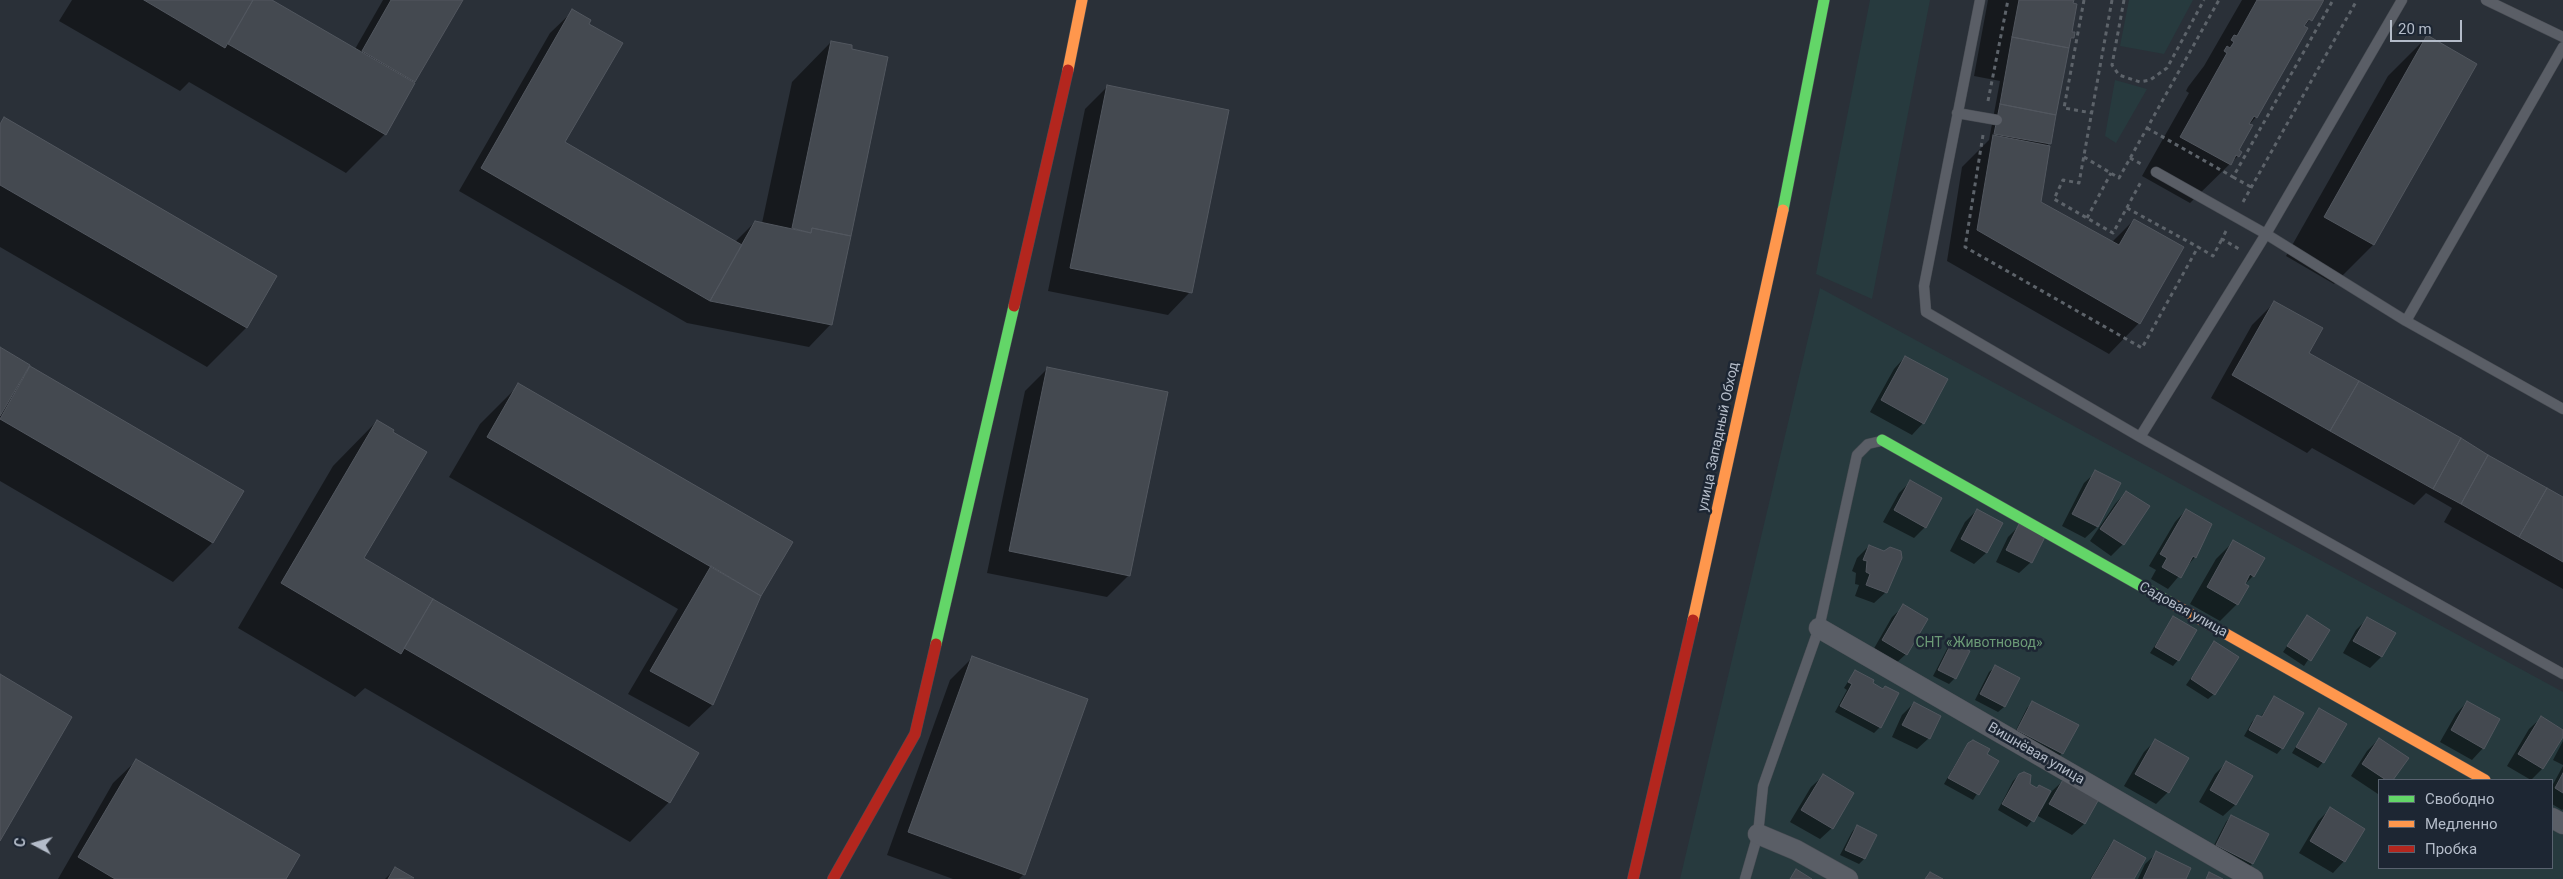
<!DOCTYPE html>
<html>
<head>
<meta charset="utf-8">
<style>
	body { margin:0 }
	#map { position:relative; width:2563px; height:879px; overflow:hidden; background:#2a3038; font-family:Roboto,sans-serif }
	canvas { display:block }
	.legend { position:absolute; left:2378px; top:779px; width:175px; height:90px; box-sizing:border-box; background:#1d2633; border:1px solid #59626f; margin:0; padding:6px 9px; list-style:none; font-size:15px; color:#b4bcc9 }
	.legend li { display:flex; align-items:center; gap:10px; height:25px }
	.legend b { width:25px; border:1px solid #59626f }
	.north { position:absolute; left:10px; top:819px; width:50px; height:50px; -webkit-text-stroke:4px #1d2633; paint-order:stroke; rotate:276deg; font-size:14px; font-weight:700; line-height:20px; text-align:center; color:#b4bcc9 }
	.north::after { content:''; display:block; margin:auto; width:18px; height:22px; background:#b4bcc9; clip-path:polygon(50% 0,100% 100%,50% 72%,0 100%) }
	.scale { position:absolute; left:2390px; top:20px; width:72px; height:22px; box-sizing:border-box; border:2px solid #b4bcc9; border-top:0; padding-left:6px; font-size:15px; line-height:18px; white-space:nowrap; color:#b4bcc9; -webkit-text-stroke:4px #1d2633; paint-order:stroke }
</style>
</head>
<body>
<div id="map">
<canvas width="2563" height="879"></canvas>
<ul class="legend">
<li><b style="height:6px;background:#63d668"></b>Свободно</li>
<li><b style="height:6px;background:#ff974d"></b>Медленно</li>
<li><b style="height:6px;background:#b3261e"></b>Пробка</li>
</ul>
<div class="north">С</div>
<div class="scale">20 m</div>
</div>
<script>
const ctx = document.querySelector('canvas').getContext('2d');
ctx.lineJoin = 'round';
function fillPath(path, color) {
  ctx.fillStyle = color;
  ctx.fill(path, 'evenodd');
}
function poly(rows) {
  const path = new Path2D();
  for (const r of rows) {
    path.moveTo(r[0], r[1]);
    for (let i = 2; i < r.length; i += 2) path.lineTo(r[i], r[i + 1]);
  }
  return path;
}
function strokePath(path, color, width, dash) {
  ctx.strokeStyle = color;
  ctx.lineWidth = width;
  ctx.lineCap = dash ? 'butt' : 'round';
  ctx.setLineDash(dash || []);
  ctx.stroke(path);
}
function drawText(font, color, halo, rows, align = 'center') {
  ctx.font = font + ' Roboto,sans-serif';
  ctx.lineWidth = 5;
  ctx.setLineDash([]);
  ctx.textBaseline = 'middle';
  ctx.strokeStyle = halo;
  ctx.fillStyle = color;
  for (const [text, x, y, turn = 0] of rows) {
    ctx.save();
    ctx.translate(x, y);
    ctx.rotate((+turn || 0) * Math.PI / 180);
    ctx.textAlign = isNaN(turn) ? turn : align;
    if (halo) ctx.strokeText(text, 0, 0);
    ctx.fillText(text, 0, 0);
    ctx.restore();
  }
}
fillPath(poly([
	[1870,0,1930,0,1872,299,1816,274],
	[2129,0,2193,0,2164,54,2120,46],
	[2115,80,2147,89,2116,143,2105,136],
	[1820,288,2563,692,2563,879,1680,879],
	[2379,780,2552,780,2552,868,2379,868]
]), '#273a3e');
fillPath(poly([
	[72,0,270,0,355,49,383,0,462,0,385,134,346,173,189,82,180,91,59,21],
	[1988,0,2073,0,2070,33,2073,38,2068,42,2049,143,2047,146,2040,202,2112,242,2134,220,2139,323,2109,354,1947,261,1962,167,1989,140,2000,81,1974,76],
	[2242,0,2325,0,2304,27,2256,117,2249,125,2237,151,2238,156,2190,203,2142,176,2189,93,2186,91,2188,87,2204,66],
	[573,11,563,143,735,242,755,222,762,223,792,82,831,42,831,324,809,347,687,323,459,191,550,33],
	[2427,37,2476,64,2373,245,2334,284,2286,256,2388,76],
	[1108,86,1190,292,1168,315,1048,291,1085,109],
	[4,119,275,277,246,328,207,367,0,247,0,123],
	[2275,302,2308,353,2563,499,2563,589,2444,522,2452,508,2426,493,2414,505,2312,448,2307,453,2211,398,2252,325],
	[0,348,25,372,30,368,212,543,173,582,0,481],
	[1905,357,1923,423,1912,435,1870,412,1894,369],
	[1047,369,1129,575,1107,597,987,573,1025,391],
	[519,385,760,597,712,705,689,727,628,694,678,609,449,477,480,424],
	[377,421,363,559,669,802,630,842,365,688,355,697,238,628,333,466],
	[2096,472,2119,484,2097,527,2085,538,2062,526,2084,483],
	[1910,482,1925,527,1914,538,1883,522,1899,493],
	[2126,492,2148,507,2123,544,2111,556,2090,541,2115,504],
	[1977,510,2001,523,1986,553,1974,564,1950,551,1965,522],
	[2186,510,2211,524,2195,557,2168,589,2151,579,2156,570,2149,566,2175,522],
	[2020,525,2031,562,2019,573,1996,562,2008,537],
	[2234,541,2253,576,2244,585,2237,604,2220,621,2190,604,2216,559],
	[1869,546,1886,592,1874,603,1855,596,1859,585,1855,584,1856,573,1852,571,1857,558],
	[1904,606,1906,654,1894,665,1872,652,1892,617],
	[2307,617,2328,630,2304,666,2283,652],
	[2173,618,2178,660,2173,666,2150,653],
	[2367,619,2394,634,2381,657,2370,668,2343,653,2356,630],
	[1952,643,1955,678,1949,684,1933,676,1947,649],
	[2215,643,2214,694,2208,699,2186,685],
	[972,658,1024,874,1019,879,953,879,887,855,950,680],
	[1995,667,2018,679,2004,707,1998,712,1975,700,1989,672],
	[1855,671,1871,684,1880,727,1874,733,1835,712,1847,690,1844,688],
	[2275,697,2282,748,2277,754,2244,736,2252,722,2258,716,2260,718],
	[2033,702,2062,753,2057,759,2013,736,2027,708],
	[2467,702,2483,748,2472,760,2440,742,2456,714],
	[1914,703,1929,738,1917,749,1892,737,1902,715],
	[2319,710,2323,762,2318,768,2292,753],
	[2541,718,2563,731,2563,735,2542,769,2531,780,2507,766,2529,729],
	[2379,739,2407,758,2392,780,2379,780,2378,794,2351,776,2367,751],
	[2156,740,2187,758,2168,792,2156,804,2124,786,2144,752],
	[2563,741,2563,765,2553,760],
	[1969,744,1997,762,1973,800,1944,784,1963,751],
	[136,761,284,879,58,879,113,783],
	[2227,762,2251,776,2235,805,2223,816,2199,802,2215,774],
	[2563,766,2563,809,2562,810,2552,804,2552,786],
	[2019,775,2036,789,2042,809,2052,791,2064,780,2098,799,2084,824,2072,835,2036,815,2027,827,1998,810,2013,781],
	[1823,776,1832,828,1820,839,1790,822,1811,787],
	[2330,809,2344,861,2333,873,2299,853,2318,821],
	[2231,816,2252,864,2247,869,2211,851,2226,822],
	[1857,826,1876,835,1864,859,1859,864,1840,855,1852,832],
	[2114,841,2133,879,2090,879,2109,847],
	[2157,853,2184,879,2138,879,2145,864],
	[395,869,412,878,385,879]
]), '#0007');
const building = poly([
	[144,0,253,0,225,48,144,0],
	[253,0,272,0,415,83,386,135,228,44,253,0],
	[391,0,463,0,415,82,362,51,391,0],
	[2019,0,2074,0,2073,3,2077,4,2072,32,2075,32,2074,38,2071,38,2069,48,2012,37,2019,0],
	[2257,0,2324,0,2312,21,2309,19,2304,26,2308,28,2257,118,2254,116,2249,124,2253,125,2239,150,2242,152,2239,157,2236,155,2231,165,2180,137,2227,53,2224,51,2227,46,2230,48,2234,42,2231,40,2234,35,2237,36,2257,0],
	[572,9,591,20,589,24,623,43,565,142,742,245,710,301,481,168,572,9],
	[2427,35,2477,64,2374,245,2324,217,2427,35],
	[2012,37,2069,48,2056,115,2000,104,2012,37],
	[831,41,852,45,852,49,888,57,851,236,812,228,811,233,792,228,831,41],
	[1107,85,1229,110,1192,293,1070,268,1107,85],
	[2000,104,2056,115,2051,144,1994,134,2000,104],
	[4,117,277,276,247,328,0,185,0,124,4,117],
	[1993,135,2050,146,2041,202,2119,245,2134,219,2184,247,2140,324,1977,230,1993,135],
	[755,221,811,233,812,228,851,236,832,325,710,301,755,221],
	[2274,301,2323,328,2309,353,2359,381,2330,431,2232,375,2274,301],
	[0,347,30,365,0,416,0,347],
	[1905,356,1948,379,1924,424,1881,400,1905,356],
	[30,366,244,491,213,543,0,419,30,366],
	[1047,367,1168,392,1130,576,1009,551,1047,367],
	[2359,381,2461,438,2433,489,2330,431,2359,381],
	[518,383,793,542,761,596,487,437,518,383],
	[377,420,394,430,393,432,427,452,364,558,433,599,401,654,281,583,377,420],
	[2461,438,2488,455,2461,504,2433,489,2461,438],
	[2488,455,2547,488,2519,537,2461,504,2488,455],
	[2095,470,2121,483,2098,527,2072,514,2095,470],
	[1910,480,1942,498,1926,528,1894,510,1910,480],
	[2547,488,2563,497,2563,562,2519,537,2547,488],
	[2126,491,2150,506,2124,545,2100,529,2126,491],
	[1977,509,2003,523,1987,553,1961,539,1977,509],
	[2186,509,2212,524,2196,558,2193,556,2181,578,2162,567,2167,558,2160,554,2186,509],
	[2019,524,2045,537,2032,563,2006,550,2019,524],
	[2233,540,2265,558,2254,577,2250,574,2245,584,2249,586,2238,605,2207,587,2233,540],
	[1869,545,1884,551,1890,547,1901,551,1902,558,1887,593,1866,585,1870,574,1866,572,1867,561,1863,560,1869,545],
	[711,566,761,596,713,705,650,671,711,566],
	[433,599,699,753,670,803,404,648,433,599],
	[1903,604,1928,619,1907,655,1882,640,1903,604],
	[2307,615,2330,630,2311,661,2287,646,2307,615],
	[2173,616,2197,630,2179,661,2155,647,2173,616],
	[2367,617,2396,633,2382,657,2353,641,2367,617],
	[2214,641,2239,657,2215,695,2191,679,2214,641],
	[1952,642,1970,651,1956,679,1938,670,1952,642],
	[972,656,1088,699,1025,875,908,832,972,656],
	[1995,665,2020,678,2005,707,1980,694,1995,665],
	[1855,670,1874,680,1873,683,1883,689,1885,686,1899,693,1881,728,1840,706,1852,684,1848,682,1855,670],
	[0,674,72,717,0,841,0,674],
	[2274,696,2304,713,2283,749,2249,730,2257,715,2262,717,2274,696],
	[2032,701,2079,725,2063,754,2017,730,2032,701],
	[2467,701,2500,719,2484,749,2451,730,2467,701],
	[1914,702,1941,716,1930,739,1902,725,1914,702],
	[2319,708,2347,724,2324,763,2296,747,2319,708],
	[2541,716,2563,730,2563,737,2543,769,2518,754,2541,716],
	[2379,738,2409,758,2393,780,2386,780,2362,764,2379,738],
	[2155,739,2189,758,2169,793,2135,774,2155,739],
	[1973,740,1990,749,1987,754,1999,761,1979,795,1948,778,1968,743,1973,740],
	[136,759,300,855,286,879,115,879,78,857,136,759],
	[2226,761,2253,776,2236,805,2210,790,2226,761],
	[2024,772,2031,775,2030,784,2037,788,2039,785,2051,791,2034,822,2002,804,2019,774,2024,772],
	[2563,773,2563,793,2555,788,2563,773],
	[1823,774,1854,793,1833,829,1801,810,1823,774],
	[2064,778,2099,799,2085,824,2049,804,2064,778],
	[2330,807,2365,829,2345,862,2310,841,2330,807],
	[2231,815,2269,834,2253,864,2216,845,2231,815],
	[1857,825,1877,835,1865,859,1845,850,1857,825],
	[2114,840,2146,858,2134,879,2091,879,2114,840],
	[2156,851,2191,868,2186,879,2143,879,2156,851],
	[395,867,414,878,388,879,395,867],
	[1796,869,1812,879,1790,879,1796,869],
	[1930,872,1943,879,1925,879,1930,872],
	[2209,872,2223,879,2206,879,2209,872]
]);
fillPath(building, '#444950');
strokePath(building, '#52575f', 1);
const lane = poly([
	[1980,0,1924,286,1926,312,2140,437,2563,674],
	[2486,0,2563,37],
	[1957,113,1997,120],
	[2156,172,2266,234,2406,321,2563,409],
	[2406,321,2563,47],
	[2140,437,2266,234,2402,0],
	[1745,879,1758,834,1763,786,1819,628,1857,455,1868,444,1881,441]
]);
const street = poly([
	[1819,628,2253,879],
	[2552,818,2563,824],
	[1758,834,1796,850,1848,879]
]);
const fast = poly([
	[1783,210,1824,0],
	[1882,440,2173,604],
	[936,644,1014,306]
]);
const slow = poly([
	[1068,70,1082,0],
	[2173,604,2485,780],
	[1693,620,1783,210]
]);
const jam = poly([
	[1014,306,1068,70],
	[833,879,915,734,936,644],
	[1633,879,1693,620]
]);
strokePath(lane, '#484c53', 11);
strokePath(street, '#484c53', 21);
strokePath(fast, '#484c53', 12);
strokePath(slow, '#484c53', 12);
strokePath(jam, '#484c53', 12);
strokePath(poly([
	[2084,0,2064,108,2092,113],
	[2112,0,2079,183,2063,180,2054,199,2113,233,2142,180],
	[2124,0,2112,65,2119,75,2140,82,2150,80,2167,68,2204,0],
	[1988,101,2008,0],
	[2147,128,2233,177,2333,0],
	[1983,135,1965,247,2142,348,2198,247,2213,256,2222,239],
	[2084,157,2119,178,2219,0],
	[2130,158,2143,165],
	[2233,177,2251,187],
	[2243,202,2357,0],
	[2127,208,2198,247],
	[2087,218,2111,173],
	[2226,231,2222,239,2239,249]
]), '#5d636a', 3, [4, 4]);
strokePath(lane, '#5a5e66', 10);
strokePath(street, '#5a5e66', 20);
strokePath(fast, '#63d668', 11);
strokePath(slow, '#ff974d', 11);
strokePath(jam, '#b3261e', 11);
drawText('14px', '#b4bcc9', '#1d2633', [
	["улица Западный Обход",1719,437,-78],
	["Садовая улица",2183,610,29],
	["Вишнёвая улица",2036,754,30]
]);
drawText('14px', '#6b9a76', '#1d2633', [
	["СНТ «Животновод»",1979,643]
]);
</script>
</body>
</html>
